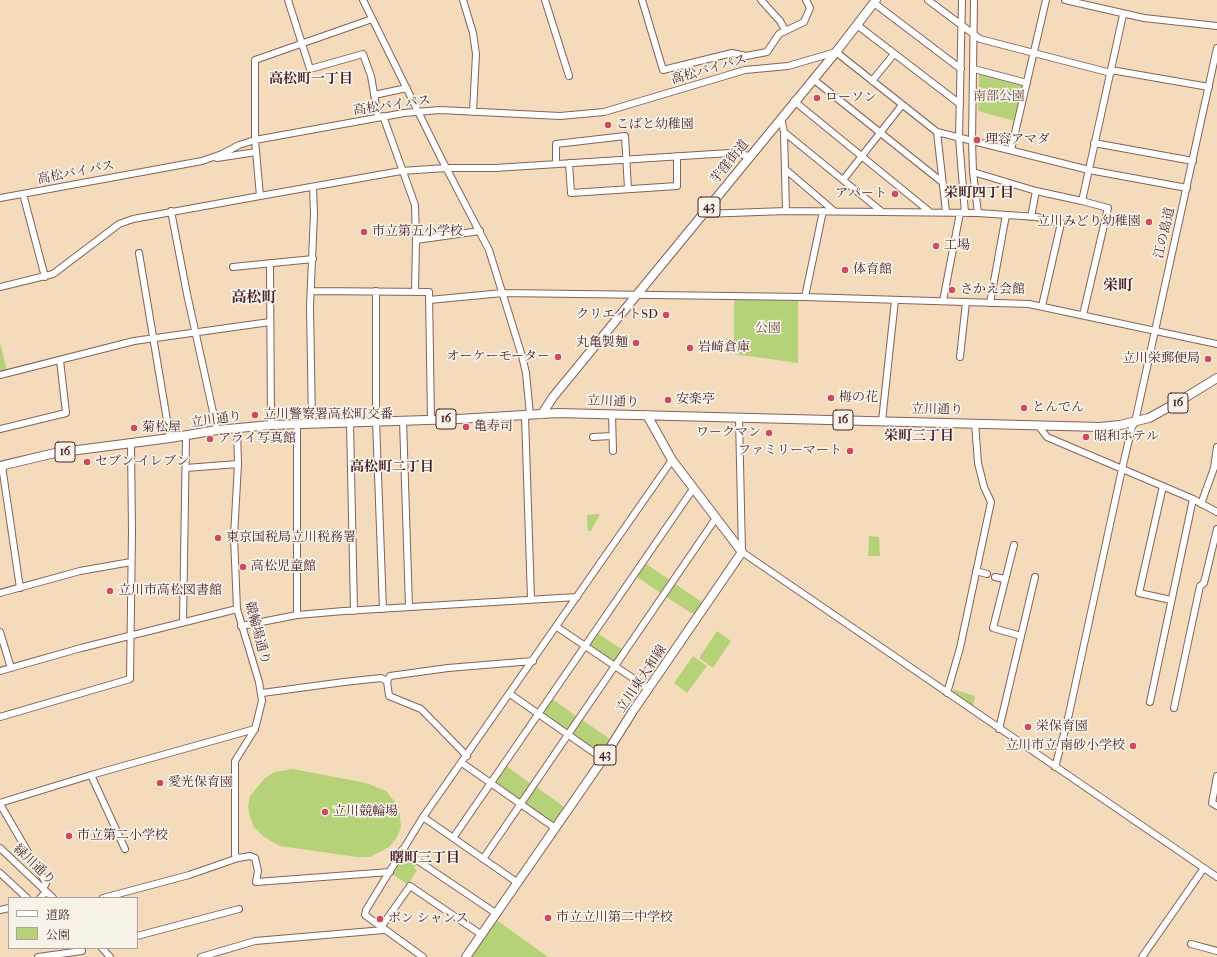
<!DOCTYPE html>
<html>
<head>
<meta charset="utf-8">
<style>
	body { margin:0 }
	#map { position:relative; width:1217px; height:957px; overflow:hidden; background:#f3dbbb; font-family:"IM FELL French Canon","Noto Serif JP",serif }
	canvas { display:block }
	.legend { position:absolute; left:8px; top:897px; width:130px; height:52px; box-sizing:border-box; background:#f7f3e8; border:1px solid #b29e9c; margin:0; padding:5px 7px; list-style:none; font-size:12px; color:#4a1f2b }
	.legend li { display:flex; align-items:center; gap:8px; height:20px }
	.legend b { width:20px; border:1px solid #b29e9c }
</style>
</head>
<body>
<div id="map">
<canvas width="1217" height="957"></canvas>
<ul class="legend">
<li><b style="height:5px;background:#fff"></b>道路</li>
<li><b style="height:11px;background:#b6d278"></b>公園</li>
</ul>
</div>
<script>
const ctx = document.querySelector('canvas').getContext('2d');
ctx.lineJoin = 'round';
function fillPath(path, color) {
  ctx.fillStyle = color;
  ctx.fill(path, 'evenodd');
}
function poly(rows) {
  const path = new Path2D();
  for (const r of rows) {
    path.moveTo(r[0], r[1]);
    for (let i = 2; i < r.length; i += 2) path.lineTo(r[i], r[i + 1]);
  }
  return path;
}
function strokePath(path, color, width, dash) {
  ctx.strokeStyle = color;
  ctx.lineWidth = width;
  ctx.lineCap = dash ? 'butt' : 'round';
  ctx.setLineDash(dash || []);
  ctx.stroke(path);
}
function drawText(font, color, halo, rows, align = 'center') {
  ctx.font = font + ' "IM FELL French Canon","Noto Serif JP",serif';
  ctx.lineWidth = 3.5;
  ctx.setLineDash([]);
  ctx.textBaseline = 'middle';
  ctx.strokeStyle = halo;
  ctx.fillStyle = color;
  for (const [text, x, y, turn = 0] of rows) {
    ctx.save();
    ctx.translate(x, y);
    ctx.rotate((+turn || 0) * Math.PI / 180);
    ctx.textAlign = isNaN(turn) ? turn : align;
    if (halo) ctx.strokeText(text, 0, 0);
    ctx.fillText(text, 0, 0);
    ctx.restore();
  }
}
fillPath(poly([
	[979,73,1023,83,1015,121,978,111],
	[734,299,798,301,798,363,734,354],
	[0,342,7,370,0,372],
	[600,514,591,531,588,531,587,515],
	[869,536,879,537,880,556,868,556],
	[645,563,671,581,662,594,637,577],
	[674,583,703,603,695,614,691,613,665,596],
	[717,631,731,641,713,668,699,658],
	[597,633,623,650,614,664,588,646],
	[693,656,707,666,687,693,674,683],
	[953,689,975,696,973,706,953,692],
	[551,698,580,719,569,735,540,715],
	[581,719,614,742,603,759,570,735],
	[505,765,534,786,522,804,493,783],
	[293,769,366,783,386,791,399,807,401,827,397,837,389,847,370,857,357,857,280,846,264,837,254,827,250,817,248,807,250,796,265,778,275,772],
	[535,786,567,809,555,827,523,804],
	[402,851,418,861,414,868,417,870,408,885,391,873],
	[498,921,548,957,471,957,495,922]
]), '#b6d278');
const minor = poly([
	[288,0,310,69,363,54,371,76,378,117],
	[363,0,439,154,489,250,522,356,526,373,530,415],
	[463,0,473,33,476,54,473,112],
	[545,0,569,76],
	[642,0,663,70,732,53,746,56,767,52,779,34,804,22,810,8,806,0],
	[761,0,780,21,785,30],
	[928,0,980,39,1111,73],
	[962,0,959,138,965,213],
	[974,0,972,141,973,172,978,213],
	[1065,0,1144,18,1217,26],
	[874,3,961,69],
	[857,25,960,104],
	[974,69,1027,83],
	[1111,70,1209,87],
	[813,79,942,182],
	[872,81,894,54],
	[374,95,407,88],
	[794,101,930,212],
	[383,116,415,205,416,240,415,291],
	[781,118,784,132,786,211],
	[784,132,881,211],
	[937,132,946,212],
	[1094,143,1193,161],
	[1011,150,1046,0],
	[217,158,256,152],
	[569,163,571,193,677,186,677,156],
	[556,164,556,144,625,136,628,189],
	[785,169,834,211],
	[973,172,1036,191,1082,201,1123,15],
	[843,180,902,105],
	[23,194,45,277],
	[260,196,255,140,255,60,372,19],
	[0,198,202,161,222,154,239,145,255,140,404,113,440,110,560,116,604,112,745,70,788,66,836,52,937,132,1089,170,1187,188],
	[1082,201,1108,208,1083,315],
	[171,211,187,294,217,430],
	[703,214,786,211,978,213,1037,217,1061,223,1042,306],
	[1031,217,1036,191],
	[416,240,480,231],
	[139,253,170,438],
	[270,263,271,425],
	[233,267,313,259],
	[0,287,53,274,119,224,133,219,260,196,401,171,446,168,495,168,714,154,732,153,750,156],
	[311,291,429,292,431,420],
	[376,291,376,421,383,609],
	[805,297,823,211],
	[429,300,503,293,805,297,1029,304,1217,344],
	[943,301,960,213],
	[990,303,1006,215],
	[960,357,966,302],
	[0,375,134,341,270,322],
	[612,414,613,451],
	[525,416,531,599],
	[739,418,742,552,1217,877],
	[403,420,409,607],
	[882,421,895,300],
	[350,422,354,611],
	[297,424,297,615],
	[312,424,310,306,314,214,313,187],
	[1038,425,1047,437,1193,499,1217,512],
	[237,428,238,464,234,537,237,609,259,682,262,701,255,729,235,761,235,855,238,858,250,856,255,858,258,871,256,882,390,872],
	[0,429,66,413,60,360],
	[593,437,612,436],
	[2,466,20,588],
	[186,468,238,464],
	[1163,486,1139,593,1171,600],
	[1201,504,1214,468,1217,447],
	[1014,545,993,628,1021,636],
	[976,571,987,574],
	[995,577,1005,579],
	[0,593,80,571,131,562],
	[183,622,186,436],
	[241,626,297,615,344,611,577,597],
	[557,627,649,689],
	[0,632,11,668],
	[0,671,81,648,237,609],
	[262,693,344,682,381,678,387,681],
	[947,693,960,648,991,502,984,487,978,463,975,423],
	[510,694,603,759],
	[1150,702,1193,499],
	[1174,708,1200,586,1204,583,1217,529],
	[0,717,130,679,132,531,131,444],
	[999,729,1035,577],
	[467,756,421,709,389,696,387,681,390,676,448,668,533,661],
	[462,763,555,828],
	[1055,767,1067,723,1122,469,1132,427,1135,422,1217,48],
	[91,775,125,849],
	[1217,776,1212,803,1217,806],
	[0,803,91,775,255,729],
	[0,804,46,883,43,889],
	[423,817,518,883],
	[453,838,693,489],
	[0,848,53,898],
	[402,850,497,914],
	[483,859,716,518],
	[0,873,27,898],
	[40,898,46,892],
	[103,898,189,875,238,858],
	[0,910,9,908],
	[381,927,410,886,482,935],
	[137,936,239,909],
	[1191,944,1217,951],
	[102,948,110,957],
	[38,957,82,951],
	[201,957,255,941,384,930],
	[423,957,365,915,366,910,423,817,672,460],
	[1142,957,1204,868]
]);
const major = poly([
	[542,414,553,397,836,52,876,0],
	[0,466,55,453,170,438,217,430,271,425,458,419,558,413,1100,427,1120,425,1149,418,1178,402,1217,378],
	[466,957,603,759,633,711,742,552,672,460,647,415]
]);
strokePath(minor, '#85615d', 8);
strokePath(major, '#85615d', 10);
strokePath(minor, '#fff', 6);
strokePath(major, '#fff', 8);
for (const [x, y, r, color] of [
	[817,98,4,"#d1495b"],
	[608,125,4,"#d1495b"],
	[977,140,4,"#d1495b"],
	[895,194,4,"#d1495b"],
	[1149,222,4,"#d1495b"],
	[364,232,4,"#d1495b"],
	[936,246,4,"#d1495b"],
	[845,270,4,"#d1495b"],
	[952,290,4,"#d1495b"],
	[666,315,4,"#d1495b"],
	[636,343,4,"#d1495b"],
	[690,348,4,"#d1495b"],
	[558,357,4,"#d1495b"],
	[1208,359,4,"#d1495b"],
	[831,398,4,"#d1495b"],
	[668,400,4,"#d1495b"],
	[1024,408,4,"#d1495b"],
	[255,415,4,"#d1495b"],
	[466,427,4,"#d1495b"],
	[134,428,4,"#d1495b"],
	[769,433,4,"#d1495b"],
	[1086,437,4,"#d1495b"],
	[210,439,4,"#d1495b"],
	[850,451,4,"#d1495b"],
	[87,462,4,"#d1495b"],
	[218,538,4,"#d1495b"],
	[243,567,4,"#d1495b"],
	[110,591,4,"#d1495b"],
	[1028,727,4,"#d1495b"],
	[1133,746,4,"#d1495b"],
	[160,783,4,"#d1495b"],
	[325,812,4,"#d1495b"],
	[69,836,4,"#d1495b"],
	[548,918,4,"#d1495b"],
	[380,919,4,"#d1495b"]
]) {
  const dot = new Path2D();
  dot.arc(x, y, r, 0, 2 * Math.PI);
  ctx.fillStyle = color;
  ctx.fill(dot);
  strokePath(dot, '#f7f3e8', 1.5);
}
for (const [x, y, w] of [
	[709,207,22],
	[1178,403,20],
	[446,419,20],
	[843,420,20],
	[65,452,20],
	[605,755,22]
]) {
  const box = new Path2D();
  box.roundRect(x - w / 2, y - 10, w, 20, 3);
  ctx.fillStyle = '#f7f3e8';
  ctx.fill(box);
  strokePath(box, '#4a1f2b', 1);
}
drawText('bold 12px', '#4a1f2b', null, [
	["43",709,207],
	["16",1178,403],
	["16",446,419],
	["16",843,420],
	["16",65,452],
	["43",605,755]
]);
drawText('13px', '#4a1f2b', '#f7f3e8', [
	["高松バイパス",709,70,-16],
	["高松バイパス",392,106,-8],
	["芋窪街道",730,162,-51],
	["高松バイパス",76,173,-11],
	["江の島道",1165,233,-77],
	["立川通り",613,402,2],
	["立川通り",937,410,1],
	["立川通り",216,420,-8],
	["競輪場通り",257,633,75],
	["立川東大和線",642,679,-56],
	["緑川通り",34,865,43]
]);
drawText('13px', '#654c3e', '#f7f3e8', [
	["南部公園",999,97],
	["公園",768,329]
]);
drawText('13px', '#4a1f2b', '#f7f3e8', [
	["ローソン",825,98],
	["こばと幼稚園",616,125],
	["理容アマダ",985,140],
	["アパート",887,194,"right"],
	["立川みどり幼稚園",1141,222,"right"],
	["市立第五小学校",372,232],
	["工場",944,246],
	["体育館",853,270],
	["さかえ会館",960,290],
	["クリエイトSD",658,315,"right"],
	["丸亀製麺",628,343,"right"],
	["岩崎倉庫",698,348],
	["オーケーモーター",550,357,"right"],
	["立川栄郵便局",1200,359,"right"],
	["梅の花",839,398],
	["安楽亭",676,400],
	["とんでん",1032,408],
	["立川警察署高松町交番",263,415],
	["亀寿司",474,427],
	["菊松屋",142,428],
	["ワークマン",761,433,"right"],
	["昭和ホテル",1094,437],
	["アライ写真館",218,439],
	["ファミリーマート",842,451,"right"],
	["セブン-イレブン",95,462],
	["東京国税局立川税務署",226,538],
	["高松児童館",251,567],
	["立川市高松図書館",118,591],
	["栄保育園",1036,727],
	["立川市立 南砂小学校",1125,746,"right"],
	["愛光保育園",168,783],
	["立川競輪場",333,812],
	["市立第二小学校",77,836],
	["市立立川第二中学校",556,918],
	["ボン シャンス",388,919]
], 'left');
drawText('bold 14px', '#4a1f2b', '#f7f3e8', [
	["高松町一丁目",311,80],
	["栄町四丁目",979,194],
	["栄町三丁目",919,437],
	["高松町二丁目",392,468],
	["曙町三丁目",425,859]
]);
drawText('bold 15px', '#4a1f2b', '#f7f3e8', [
	["栄町",1118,286],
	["高松町",254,298]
]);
</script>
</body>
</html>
